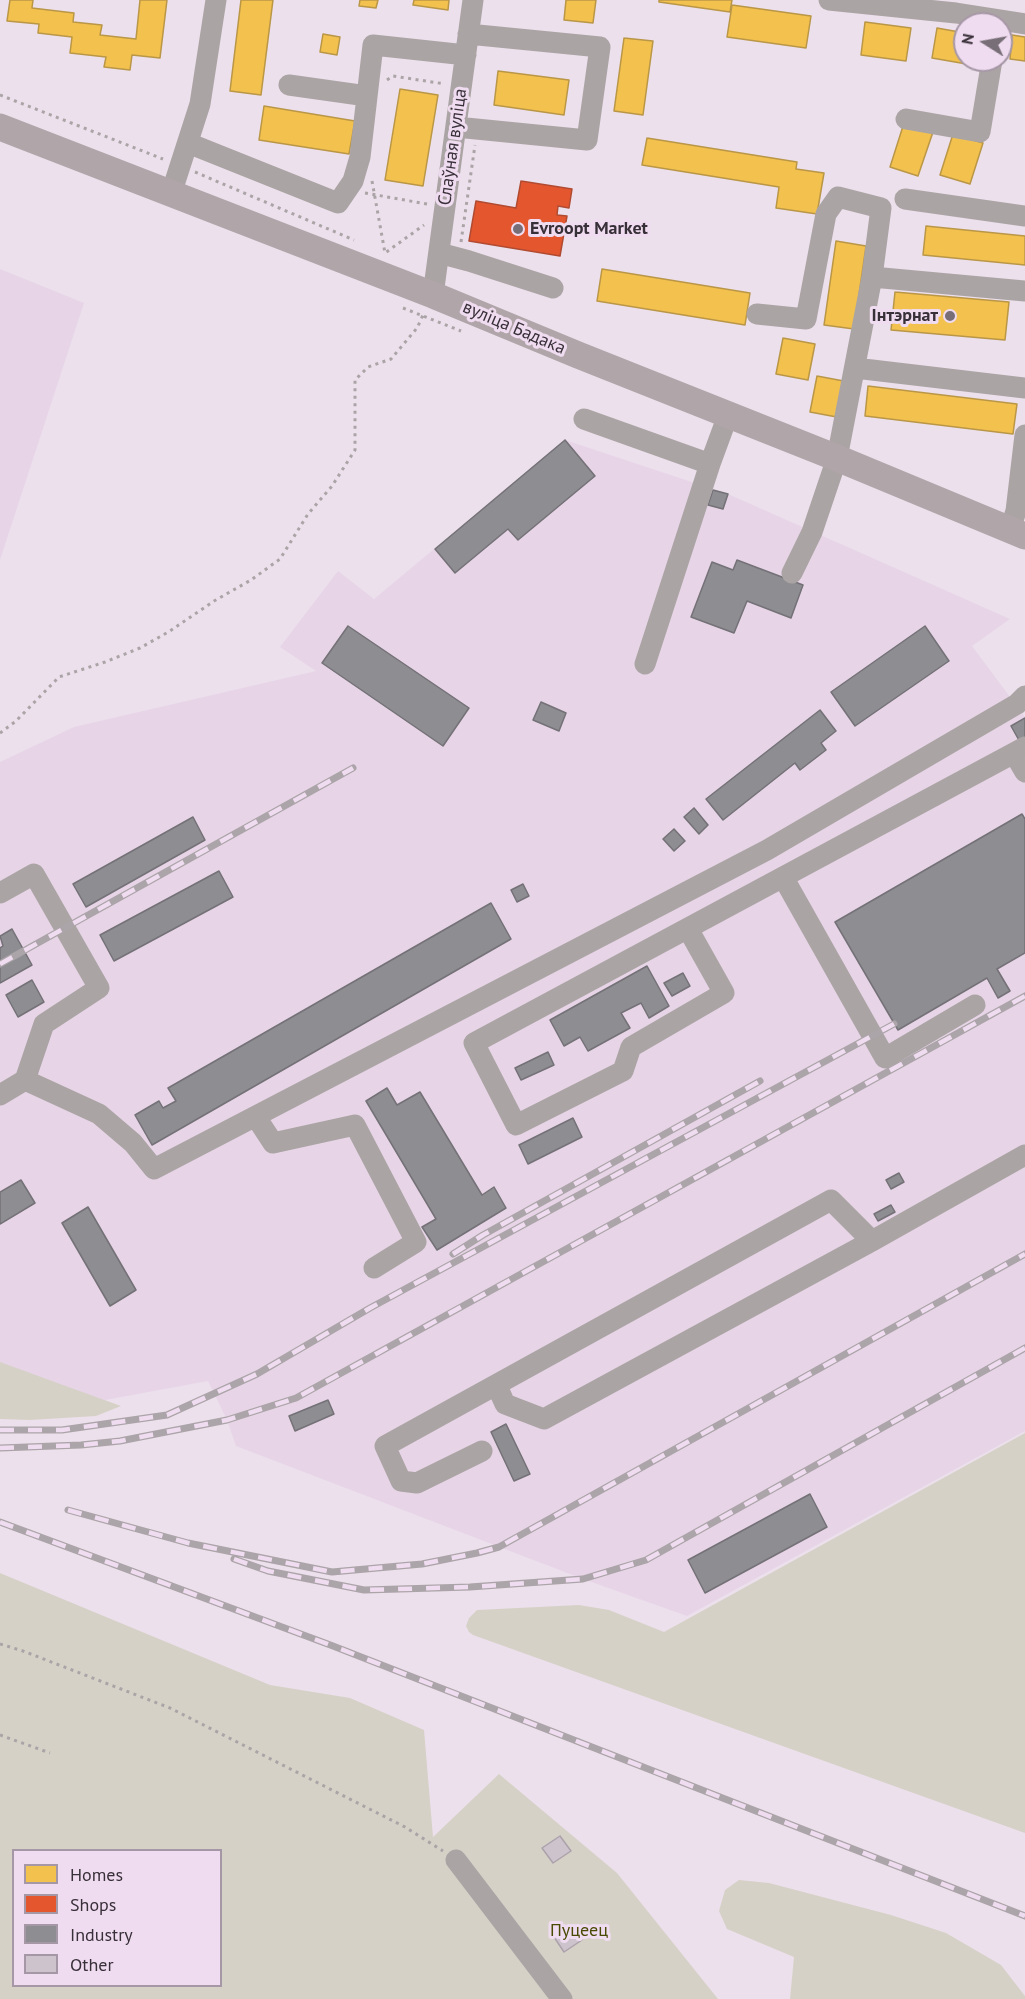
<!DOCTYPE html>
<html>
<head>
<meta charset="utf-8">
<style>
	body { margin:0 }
	#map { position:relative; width:1025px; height:1999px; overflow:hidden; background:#ece0ec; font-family:"PT Sans",sans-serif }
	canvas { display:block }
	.legend { position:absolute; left:12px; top:1849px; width:210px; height:138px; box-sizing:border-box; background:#f0dcf0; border:2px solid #a697a6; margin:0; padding:8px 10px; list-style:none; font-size:18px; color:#383038 }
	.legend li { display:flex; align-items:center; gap:12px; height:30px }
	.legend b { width:30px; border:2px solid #a697a6 }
	.north { position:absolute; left:953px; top:12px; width:60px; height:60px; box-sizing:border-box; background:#f0dcf0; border:2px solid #a697a6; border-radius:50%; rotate:281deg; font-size:16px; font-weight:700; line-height:24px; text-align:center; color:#383038 }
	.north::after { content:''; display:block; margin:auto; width:21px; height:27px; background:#776e77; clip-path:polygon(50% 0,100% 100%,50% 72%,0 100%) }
</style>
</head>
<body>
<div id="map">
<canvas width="1025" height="1999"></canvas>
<ul class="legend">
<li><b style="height:16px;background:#f2c14e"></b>Homes</li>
<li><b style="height:16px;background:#e4572e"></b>Shops</li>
<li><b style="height:16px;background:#8d8d92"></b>Industry</li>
<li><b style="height:16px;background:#cdc3cd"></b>Other</li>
</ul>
<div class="north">N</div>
</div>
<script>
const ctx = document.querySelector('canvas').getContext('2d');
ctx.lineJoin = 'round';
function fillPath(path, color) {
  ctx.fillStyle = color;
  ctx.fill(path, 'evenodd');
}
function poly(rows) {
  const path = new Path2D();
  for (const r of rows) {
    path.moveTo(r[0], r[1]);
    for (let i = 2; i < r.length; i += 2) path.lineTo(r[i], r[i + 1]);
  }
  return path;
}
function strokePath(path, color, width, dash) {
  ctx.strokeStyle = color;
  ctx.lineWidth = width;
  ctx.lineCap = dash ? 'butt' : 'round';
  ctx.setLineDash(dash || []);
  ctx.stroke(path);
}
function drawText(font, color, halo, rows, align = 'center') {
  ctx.font = font + ' "PT Sans",sans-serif';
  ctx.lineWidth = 6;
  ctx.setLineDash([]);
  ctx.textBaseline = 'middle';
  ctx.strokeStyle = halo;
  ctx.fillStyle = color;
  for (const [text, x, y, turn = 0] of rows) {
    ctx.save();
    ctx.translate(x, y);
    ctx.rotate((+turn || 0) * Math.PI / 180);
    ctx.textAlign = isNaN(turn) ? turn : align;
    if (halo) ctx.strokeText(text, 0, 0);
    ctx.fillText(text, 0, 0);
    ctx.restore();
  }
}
fillPath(poly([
	[0,269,84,303,0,560],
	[565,440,728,494,1010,619,972,646,1025,717,1025,1431,687,1616,583,1579,236,1446,227,1420,208,1381,84,1404,0,1377,0,762,74,727,316,671,280,647,338,571,374,599]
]), '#e7d5e7');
fillPath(poly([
	[0,1362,74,1389,121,1406,96,1416,30,1420,0,1419],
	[1025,1433,1025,1833,473,1635,469,1632,466,1626,469,1618,477,1610,579,1605,609,1610,664,1632],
	[0,1573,270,1685,350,1698,424,1730,433,1837,499,1774,617,1873,718,1999,0,1999],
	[14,1850,220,1850,220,1986,14,1986],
	[739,1880,769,1883,891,1915,946,1933,1001,1965,1025,1996,1025,1999,790,1999,794,1957,727,1929,719,1911,725,1890]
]), '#d5d1c7');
const homes = poly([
	[10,0,33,0,32,8,74,13,73,22,102,25,100,35,136,39,140,0,167,0,160,58,132,55,130,70,104,67,106,57,70,53,72,37,38,33,39,24,7,21,10,0],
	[241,0,273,0,261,95,230,91,241,0],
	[360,0,378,0,376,8,359,6,360,0],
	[414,0,449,0,448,10,413,5,414,0],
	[566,0,596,0,593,23,564,20,566,0],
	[659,0,732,0,730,12,659,2,659,0],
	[732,5,811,16,806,48,727,37,732,5],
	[865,22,911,28,906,61,861,55,865,22],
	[937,28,965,33,965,60,979,60,978,66,932,58,937,28],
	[323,34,340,37,337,55,320,52,323,34],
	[1012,35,1025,37,1025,61,1010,59,1012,35],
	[624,38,653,41,643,115,614,111,624,38],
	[498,71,569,80,564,115,494,105,498,71],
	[400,89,438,95,423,186,385,180,400,89],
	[264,106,355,121,349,154,259,140,264,106],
	[904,123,933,132,918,176,890,167,904,123],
	[953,134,983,143,970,184,940,175,953,134],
	[647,138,797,162,796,169,824,173,817,214,776,208,779,187,642,165,647,138],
	[926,226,1025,236,1025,265,923,255,926,226],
	[836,241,866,246,854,329,824,325,836,241],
	[602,269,750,293,745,325,597,301,602,269],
	[895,292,1009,302,1005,340,891,330,895,292],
	[783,338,815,344,808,380,776,374,783,338],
	[817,376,849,382,842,418,810,412,817,376],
	[868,386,1017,404,1013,434,865,416,868,386]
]);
fillPath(homes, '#f2c14e');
strokePath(homes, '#ba9647', 1.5);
const shops = poly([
	[521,181,572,189,569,208,558,206,557,215,567,216,560,256,469,241,476,201,516,208,521,181]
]);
fillPath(shops, '#e4572e');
strokePath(shops, '#b04b31', 1.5);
const industry = poly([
	[565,440,595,476,518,540,508,529,455,573,435,549,565,440],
	[713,490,728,494,723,509,708,505,713,490],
	[737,560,803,585,791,618,747,601,734,633,691,617,712,562,733,570,737,560],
	[348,626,469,708,443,746,322,663,348,626],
	[925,626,949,661,855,726,831,692,925,626],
	[541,702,566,713,559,731,533,720,541,702],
	[820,710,836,731,821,743,826,750,800,770,795,763,723,820,706,799,820,710],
	[1025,718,1025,739,1020,742,1011,726,1025,718],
	[694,808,708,825,699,834,684,817,694,808],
	[1022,814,1025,819,1025,953,997,969,1010,991,998,998,987,978,898,1030,835,922,1022,814],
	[193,817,205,840,86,907,73,884,193,817],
	[674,829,685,841,674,851,663,839,674,829],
	[219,871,233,897,114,961,100,935,219,871],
	[523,884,529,896,517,902,511,890,523,884],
	[491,903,511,939,152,1145,135,1115,159,1101,163,1108,176,1101,168,1088,491,903],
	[12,929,32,965,0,983,0,948,3,946,0,936,12,929],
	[647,966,669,1006,649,1018,641,1003,621,1013,630,1028,588,1051,580,1037,564,1046,550,1020,647,966],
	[683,973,690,986,672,996,664,983,683,973],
	[32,980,44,1002,18,1017,6,995,32,980],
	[548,1052,554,1065,521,1080,515,1068,548,1052],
	[387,1088,397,1105,420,1092,482,1195,494,1187,506,1208,437,1250,422,1227,436,1219,366,1101,387,1088],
	[573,1118,582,1137,528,1164,519,1145,573,1118],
	[899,1173,904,1182,891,1189,886,1180,899,1173],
	[21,1180,35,1203,0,1224,0,1192,21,1180],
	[891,1205,895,1212,878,1221,874,1214,891,1205],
	[88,1207,136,1290,110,1306,62,1223,88,1207],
	[328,1400,334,1414,295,1431,289,1416,328,1400],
	[506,1424,530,1474,514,1481,491,1432,506,1424],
	[810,1494,827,1527,705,1593,688,1560,810,1494]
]);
fillPath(industry, '#8d8d92');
strokePath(industry, '#747177', 1.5);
const building = poly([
	[560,1836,571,1851,553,1863,542,1848,560,1836],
	[572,1925,582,1940,564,1952,554,1937,572,1925]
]);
fillPath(building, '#cdc3cd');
strokePath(building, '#aca2ab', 1.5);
strokePath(poly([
	[387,80,393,76,445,84],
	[0,95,163,159],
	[195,172,354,240],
	[372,181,385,253,424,225],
	[365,193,427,204],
	[461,242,475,145],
	[403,308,461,331],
	[0,733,16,721,59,677,105,662,140,648,170,631,214,601,251,580,280,559,308,514,332,486,355,450,355,380,368,367,391,359,417,328,423,315],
	[0,1644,23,1651,170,1708,405,1827,443,1851],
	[0,1735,50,1753]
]), '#aba4a6', 3, [3, 4.5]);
strokePath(poly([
	[829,0,956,13,1025,24],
	[289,85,367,96],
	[906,119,980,132,992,60],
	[456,127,587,140,600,47,468,34],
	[188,143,338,203,353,181,360,157,373,45,466,55],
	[171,194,200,104,216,0],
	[905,199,1025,216],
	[439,253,469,261,553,288],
	[872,277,1025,291],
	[433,295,473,0],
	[757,314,806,319,826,214,838,197,881,208,872,277,837,458,812,532,792,573],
	[855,368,1025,388],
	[584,419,710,464,728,415],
	[1010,529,1016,511,1025,435],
	[645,664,710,464],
	[1014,753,1025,772],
	[783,877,885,1058,975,1005],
	[0,893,34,874,99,988,44,1024,25,1080],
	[688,929,724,993,631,1047,623,1071,516,1125,474,1043,1025,747],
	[0,1095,25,1080,99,1114,133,1143,154,1169,767,850,1017,704,1025,696],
	[256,1117,273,1143,355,1125,416,1242,374,1268],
	[497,1386,505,1404,544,1419,872,1241,1025,1155],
	[482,1451,417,1483,401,1481,385,1446,831,1200,872,1241],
	[456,1860,562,1999]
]), '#aba4a4', 21);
strokePath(poly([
	[0,127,433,295,578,355,837,458,1025,536]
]), '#b0a5a8', 27);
const rail = poly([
	[0,964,353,768],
	[453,1254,483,1235,760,1081],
	[0,1430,62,1430,167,1415,257,1374,370,1308,894,1024],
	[0,1448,81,1445,120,1441,227,1420,296,1398,1025,996],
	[68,1510,188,1543,332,1572,422,1564,477,1553,499,1547,1025,1254],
	[0,1522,333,1646,1025,1916],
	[234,1559,268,1571,364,1590,470,1587,583,1579,646,1560,1025,1348]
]);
strokePath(rail, '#aba4a8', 7);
strokePath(rail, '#f0dcf0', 4.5, [14]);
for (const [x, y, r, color] of [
	[518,229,6,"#776e77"],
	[950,316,6,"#776e77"]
]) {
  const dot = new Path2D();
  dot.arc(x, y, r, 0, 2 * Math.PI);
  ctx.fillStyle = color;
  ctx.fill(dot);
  strokePath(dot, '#f0dcf0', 2);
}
drawText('18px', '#383038', '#f0dcf0', [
	["Слаўная вуліца",453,147,-82],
	["вуліца Бадака",514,328,23]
]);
drawText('bold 18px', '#383038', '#f0dcf0', [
	["Evroopt Market",530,229],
	["Інтэрнат",938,316,"right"]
], 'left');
drawText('18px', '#494b04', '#f0dcf0', [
	["Пуцеец",579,1931]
]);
</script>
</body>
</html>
